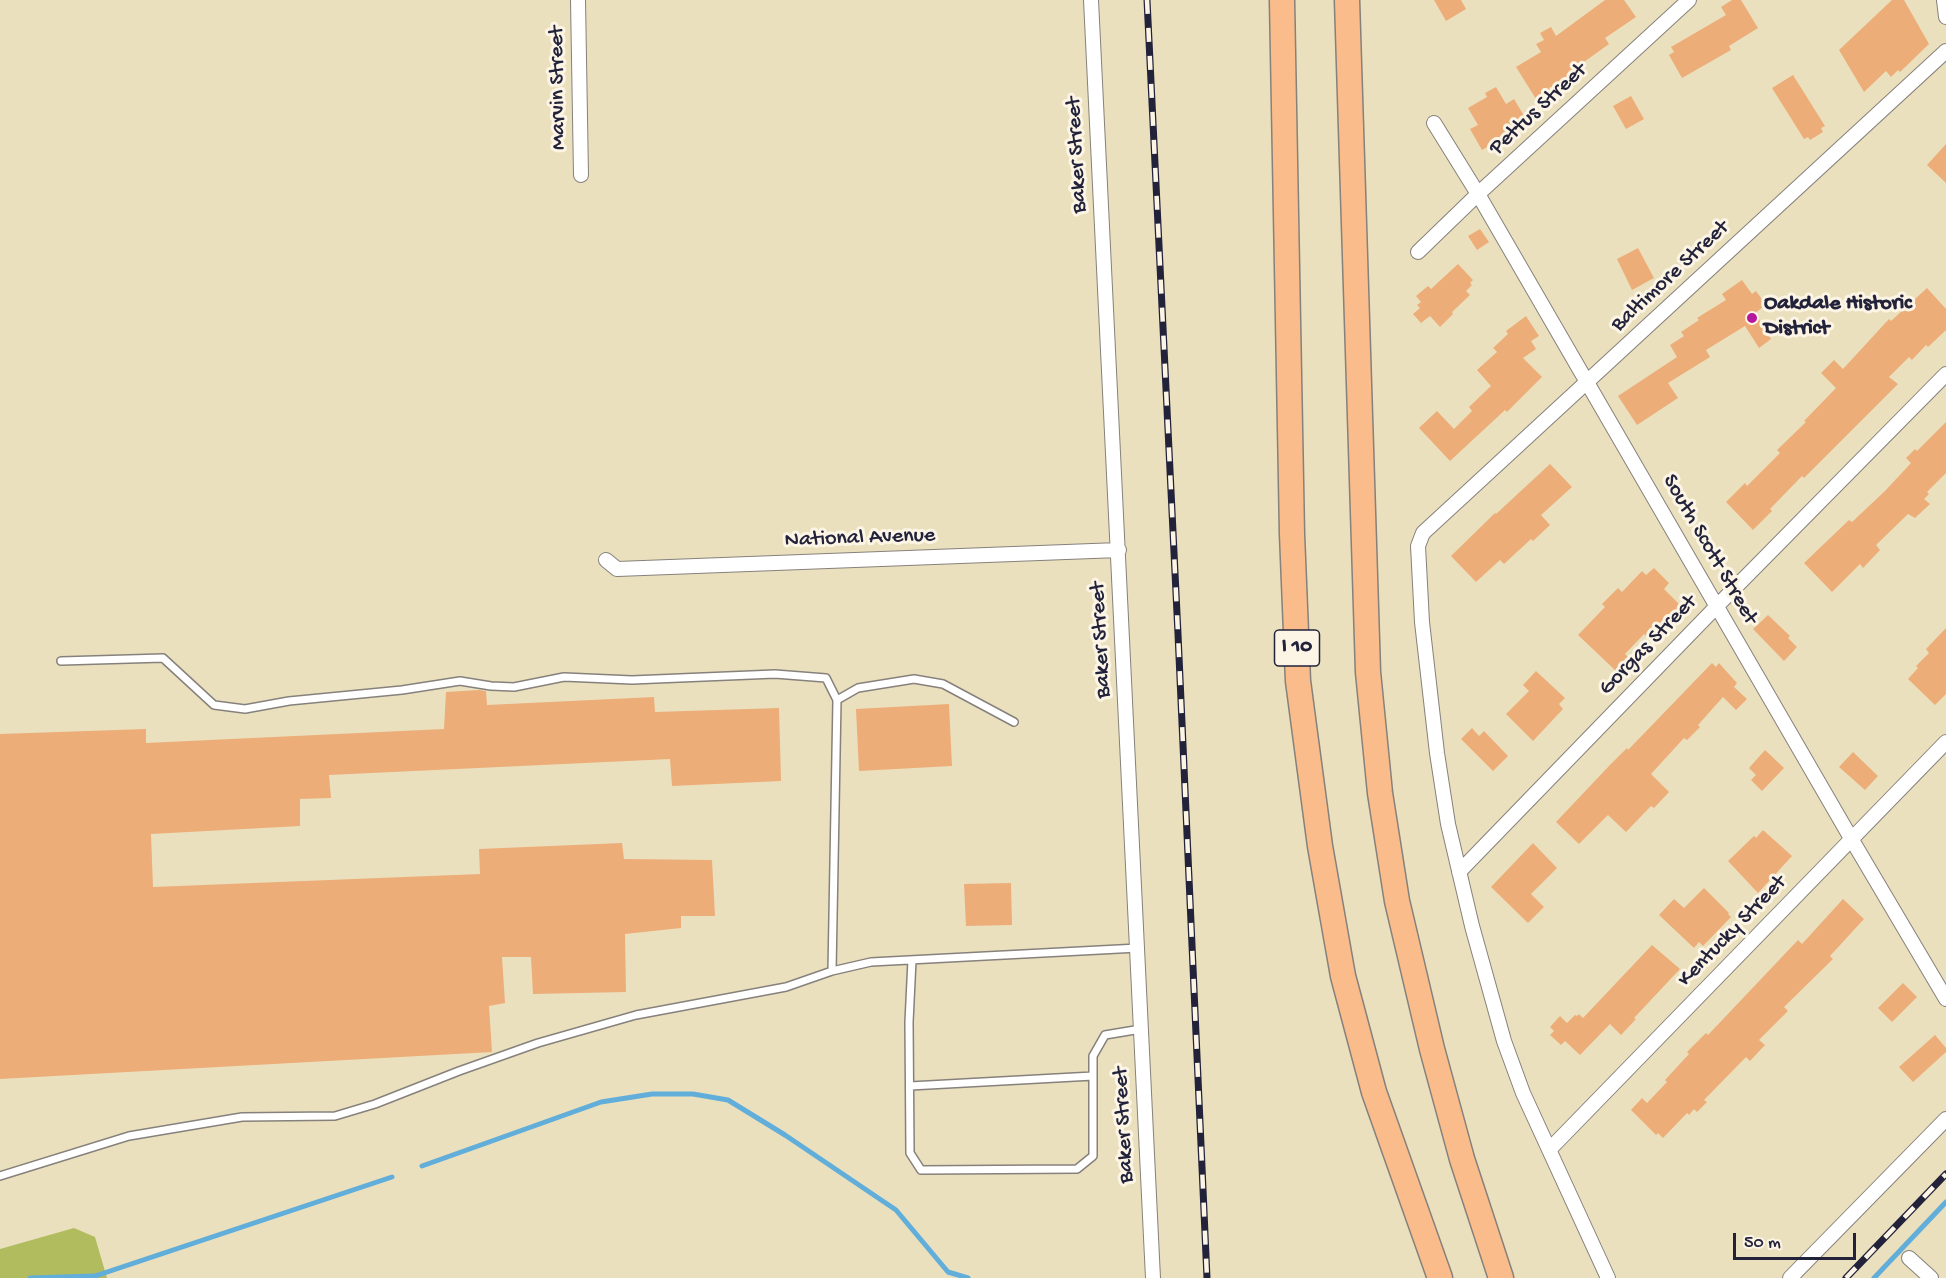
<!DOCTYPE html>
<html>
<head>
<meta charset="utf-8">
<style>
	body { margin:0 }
	#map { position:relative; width:1946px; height:1278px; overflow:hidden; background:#ebe0bd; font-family:"Gochi Hand",sans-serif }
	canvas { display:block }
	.scale { position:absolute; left:1733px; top:1233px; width:123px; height:27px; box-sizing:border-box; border:3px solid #22223b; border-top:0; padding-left:8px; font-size:18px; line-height:21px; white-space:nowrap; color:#22223b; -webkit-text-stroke:4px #fcf5e5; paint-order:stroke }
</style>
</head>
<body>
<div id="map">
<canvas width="1946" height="1278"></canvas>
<div class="scale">50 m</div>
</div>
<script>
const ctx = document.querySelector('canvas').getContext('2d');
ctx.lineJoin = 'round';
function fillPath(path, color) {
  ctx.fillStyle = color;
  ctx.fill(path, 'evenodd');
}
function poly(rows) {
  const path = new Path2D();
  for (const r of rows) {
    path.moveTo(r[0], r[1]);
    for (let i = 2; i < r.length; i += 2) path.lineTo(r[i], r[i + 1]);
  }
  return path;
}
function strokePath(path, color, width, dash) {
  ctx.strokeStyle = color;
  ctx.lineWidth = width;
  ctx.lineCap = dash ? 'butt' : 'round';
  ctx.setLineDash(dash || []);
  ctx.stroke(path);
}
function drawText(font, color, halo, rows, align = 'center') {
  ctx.font = font + ' "Gochi Hand",sans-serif';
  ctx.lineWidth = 6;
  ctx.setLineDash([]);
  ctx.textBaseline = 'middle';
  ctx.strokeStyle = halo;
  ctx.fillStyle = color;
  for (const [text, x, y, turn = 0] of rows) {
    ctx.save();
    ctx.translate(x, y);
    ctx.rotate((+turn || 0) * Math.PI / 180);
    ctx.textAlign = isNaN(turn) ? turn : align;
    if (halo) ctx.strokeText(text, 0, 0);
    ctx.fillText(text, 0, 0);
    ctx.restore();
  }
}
fillPath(poly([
	[74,1228,95,1237,107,1278,0,1278,0,1249]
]), '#b0bc5e');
strokePath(poly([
	[422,1166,601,1102,652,1094,693,1094,728,1100,785,1135,896,1210,948,1272,968,1278],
	[30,1278,95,1276,392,1177],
	[1874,1278,1946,1202]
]), '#62aedb', 5);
fillPath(poly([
	[1434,0,1461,0,1466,9,1446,21],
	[1605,0,1624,0,1636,17,1605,38,1609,44,1577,67,1579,71,1549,88,1550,91,1536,99,1516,67,1541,52,1536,44,1544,40,1540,33,1551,27,1556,36],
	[1732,0,1741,0,1758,28,1729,46,1731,50,1682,78,1669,55,1674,52,1671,47,1726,15,1721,7],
	[1892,0,1904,0,1929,44,1900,72,1898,70,1891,77,1886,71,1864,92,1839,50],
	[1793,75,1825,126,1821,128,1823,132,1810,140,1808,137,1804,139,1772,88],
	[1496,87,1506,104,1514,99,1526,119,1500,136,1501,139,1482,150,1470,129,1478,125,1468,108,1487,97,1485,93],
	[1631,96,1644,119,1626,129,1613,106],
	[1946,144,1946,183,1927,165],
	[1480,229,1489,242,1477,250,1468,236],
	[1638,248,1654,278,1632,290,1617,259],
	[1458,264,1473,280,1470,283,1472,285,1466,291,1470,295,1452,312,1453,314,1440,327,1430,316,1421,323,1413,314,1420,308,1417,305,1421,302,1416,296,1428,286,1431,289],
	[1742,280,1752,294,1756,291,1766,305,1755,313,1771,339,1759,348,1745,326,1706,350,1710,357,1668,383,1678,398,1637,425,1618,396,1677,357,1670,345,1684,336,1681,332,1699,320,1697,318,1726,300,1722,294],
	[1927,288,1946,309,1946,330,1928,347,1926,345,1912,360,1909,357,1889,377,1898,384,1804,478,1802,476,1770,509,1772,511,1753,530,1726,502,1745,483,1747,486,1780,453,1777,450,1806,422,1804,421,1836,388,1821,373,1834,360,1843,369,1889,319,1891,321],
	[1526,316,1539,336,1531,341,1536,349,1523,358,1542,377,1507,412,1505,410,1450,461,1419,428,1437,411,1454,429,1472,411,1469,407,1491,386,1477,370,1497,352,1493,348,1508,334,1506,331],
	[1946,422,1946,473,1927,492,1929,494,1924,499,1930,504,1915,518,1908,514,1876,545,1880,550,1863,568,1860,564,1832,592,1804,563,1849,520,1852,522,1885,491,1911,463,1906,458,1915,449,1917,451],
	[1550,464,1572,487,1541,515,1550,525,1533,541,1531,539,1504,564,1500,560,1476,582,1451,556,1495,513,1496,514],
	[1654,568,1669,583,1664,589,1681,606,1648,638,1644,634,1625,654,1628,657,1616,671,1578,635,1605,607,1602,604,1618,588,1622,592,1642,571,1646,575],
	[1768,615,1790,636,1788,638,1797,647,1784,661,1753,629],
	[1946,628,1946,694,1935,705,1908,679,1918,668,1916,666,1929,653,1926,649],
	[1712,663,1716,667,1719,663,1727,672,1737,683,1734,687,1747,699,1736,710,1723,697,1698,725,1700,727,1687,740,1684,738,1651,774,1669,792,1654,808,1651,806,1626,832,1608,815,1579,844,1556,822,1609,766,1627,748,1628,750],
	[1536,671,1565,698,1559,704,1563,709,1533,741,1506,714,1529,691,1523,685],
	[479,690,486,691,487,705,654,697,655,712,779,708,781,781,672,786,670,759,329,775,331,798,300,799,300,826,151,834,153,887,480,874,479,849,622,843,624,859,712,860,715,916,681,916,681,928,625,934,626,992,533,994,531,957,502,957,505,1003,489,1006,492,1052,0,1079,0,734,146,729,146,743,444,729,446,692],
	[949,704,952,766,859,771,856,709],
	[1472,728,1479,736,1484,731,1508,756,1493,771,1461,739],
	[1765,750,1784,768,1762,791,1751,780,1756,775,1749,768],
	[1853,752,1878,776,1865,790,1839,767],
	[1763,830,1792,856,1758,893,1728,861,1754,836,1756,838],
	[1533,843,1557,868,1531,894,1544,907,1528,923,1491,887],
	[1011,883,1012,925,966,926,964,884],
	[1704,888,1729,913,1728,914,1731,917,1703,946,1699,942,1694,948,1659,915,1674,899,1684,908],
	[1843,899,1864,919,1830,956,1833,959,1784,1007,1788,1011,1759,1040,1765,1045,1750,1061,1746,1057,1704,1100,1707,1102,1697,1112,1694,1109,1689,1115,1687,1113,1663,1138,1658,1133,1656,1135,1631,1110,1642,1098,1647,1103,1667,1082,1665,1080,1689,1054,1687,1052,1706,1033,1708,1035,1798,940,1802,944],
	[1652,945,1680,969,1634,1018,1636,1019,1621,1035,1610,1024,1580,1055,1565,1041,1561,1045,1550,1035,1554,1031,1550,1027,1560,1016,1567,1023,1575,1015,1577,1016,1579,1014,1583,1018],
	[1903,983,1917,997,1892,1022,1878,1008],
	[1935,1035,1946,1048,1946,1052,1913,1082,1899,1067]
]), '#ecad79');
const service = poly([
	[61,661,163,658,214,705,245,709,289,701,402,690,460,681,491,686,514,687,564,677,632,680,775,674,826,678,837,700],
	[912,960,909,1022,910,1153,921,1170,1077,1169,1093,1156,1093,1056,1105,1035,1141,1029],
	[832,971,837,700,858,688,914,679,943,684,1014,722],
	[910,1086,1093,1076],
	[0,1176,129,1136,242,1117,335,1116,375,1104,459,1071,538,1043,636,1015,786,987,832,971,871,962,1138,948]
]);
const minor = poly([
	[578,0,581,175],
	[1091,0,1153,1278],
	[1944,0,1946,17],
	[1434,123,1478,194,1852,840,1946,999],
	[1418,252,1478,194,1689,0],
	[606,560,617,569,1119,550],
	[1459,872,1717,606,1946,374],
	[1549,1150,1946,742],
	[1909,1258,1931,1278],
	[1608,1278,1523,1093,1504,1041,1472,926,1448,824,1437,753,1422,622,1418,546,1423,533,1946,51],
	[1790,1278,1946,1119]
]);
const motorway = poly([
	[1282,0,1292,534,1298,681,1320,846,1343,976,1374,1092,1440,1278],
	[1347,0,1368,672,1380,793,1397,901,1432,1049,1462,1159,1501,1278]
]);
strokePath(service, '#86817c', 10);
strokePath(minor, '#86817c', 16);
strokePath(motorway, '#86817c', 27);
strokePath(service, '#fff', 7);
strokePath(minor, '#fff', 14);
strokePath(motorway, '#f9bc8a', 24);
const rail = poly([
	[1147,0,1178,634,1207,1278],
	[1846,1278,1946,1174]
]);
strokePath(rail, '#22223b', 7);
strokePath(rail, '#fcf5e5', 4.5, [14]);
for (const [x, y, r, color] of [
	[1752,318,6,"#b5179e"]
]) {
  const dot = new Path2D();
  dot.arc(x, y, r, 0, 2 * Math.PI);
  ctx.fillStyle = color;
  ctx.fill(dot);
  strokePath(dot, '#fcf5e5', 2);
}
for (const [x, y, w] of [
	[1297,648,45]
]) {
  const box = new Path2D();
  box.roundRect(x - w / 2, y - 18, w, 36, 4.5);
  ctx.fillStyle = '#fcf5e5';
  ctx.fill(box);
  strokePath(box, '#22223b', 1.5);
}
drawText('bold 21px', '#22223b', null, [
	["I 10",1297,648]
]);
drawText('22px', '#22223b', '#fcf5e5', [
	["Marvin Street",559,88,-91],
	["Pettus Street",1539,110,-43],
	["Baker Street",1078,155,-93],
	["Baltimore Street",1671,277,-43],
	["National Avenue",860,539,-2],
	["South Scott Street",1709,550,60],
	["Baker Street",1102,640,-93],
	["Gorgas Street",1649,646,-46],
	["Kentucky Street",1733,932,-46],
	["Baker Street",1125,1125,-93]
]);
drawText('bold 22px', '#22223b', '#fcf5e5', [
	["Oakdale Historic",1764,305],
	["District",1764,330]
], 'left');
</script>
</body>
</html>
